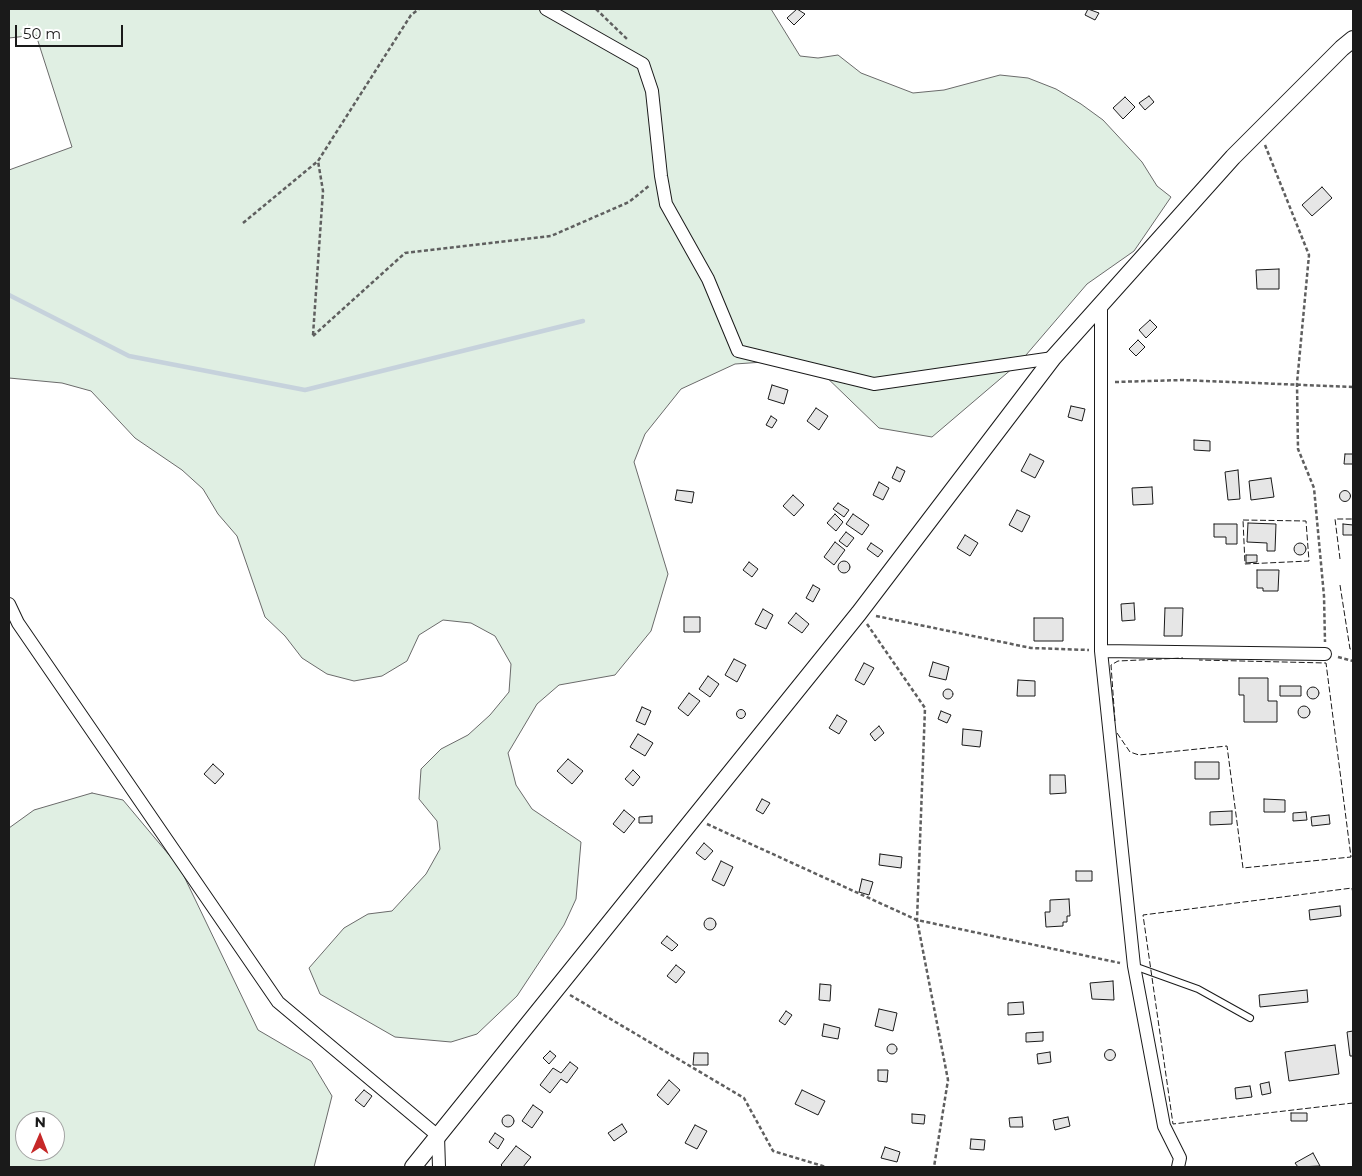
<!DOCTYPE html>
<html>
<head>
<meta charset="utf-8">
<style>
	body { margin:0 }
	#map { position:relative; width:1362px; height:1176px; overflow:hidden; background:#fff; font-family:Montserrat,sans-serif }
	canvas { display:block }
	.frame { position:absolute; inset:0; border:10px solid #1a1a1a; pointer-events:none }
	.north { position:absolute; left:15px; top:1111px; width:50px; height:50px; box-sizing:border-box; background:#fff; border:1px solid #a3a3a3; border-radius:50%; rotate:1deg; font-size:14px; font-weight:700; line-height:20px; text-align:center; color:#1a1a1a }
	.north::after { content:''; display:block; margin:auto; width:18px; height:22px; background:#c62828; clip-path:polygon(50% 0,100% 100%,50% 72%,0 100%) }
	.scale { position:absolute; left:15px; top:25px; width:108px; height:22px; box-sizing:border-box; border:2px solid #1a1a1a; border-top:0; padding-left:6px; font-size:15px; line-height:18px; white-space:nowrap; color:#1a1a1a; -webkit-text-stroke:4px #fff; paint-order:stroke }
</style>
</head>
<body>
<div id="map">
<canvas width="1362" height="1176"></canvas>
<div class="frame"></div>
<div class="north">N</div>
<div class="scale">50 m</div>
</div>
<script>
const ctx = document.querySelector('canvas').getContext('2d');
ctx.lineJoin = 'round';
function fillPath(path, color) {
  ctx.fillStyle = color;
  ctx.fill(path, 'evenodd');
}
function poly(rows) {
  const path = new Path2D();
  for (const r of rows) {
    if (r.length === 3) {
      path.moveTo(r[0] + r[2], r[1]);
      path.arc(r[0], r[1], r[2], 0, 2 * Math.PI);
      continue;
    }
    path.moveTo(r[0], r[1]);
    for (let i = 2; i < r.length; i += 2) path.lineTo(r[i], r[i + 1]);
  }
  return path;
}
function strokePath(path, color, width, dash) {
  ctx.strokeStyle = color;
  ctx.lineWidth = width;
  ctx.lineCap = dash ? 'butt' : 'round';
  ctx.setLineDash(dash || []);
  ctx.stroke(path);
}
const green = poly([
	[9,9,771,9,800,56,818,58,838,55,861,73,913,93,944,90,1000,75,1028,78,1056,89,1081,104,1103,120,1142,162,1157,186,1171,197,1134,251,1087,284,1020,362,932,437,879,428,819,370,792,360,735,364,681,389,645,434,634,462,668,574,651,631,615,675,559,685,537,704,508,753,516,785,532,809,581,842,576,899,564,925,517,996,477,1034,451,1042,395,1037,320,994,309,968,344,928,368,914,392,911,426,874,440,849,437,821,419,799,421,769,441,749,468,735,490,715,509,692,511,664,495,636,471,623,443,620,419,635,407,661,382,676,354,681,327,674,302,658,285,636,265,617,237,536,218,514,203,489,182,470,135,438,91,391,62,383,9,378,9,170,72,147,36,35,9,38,9,9],
	[92,793,123,800,180,868,258,1030,311,1061,332,1096,314,1167,9,1167,9,828,34,810,92,793],
	[25,1121,55,1121,55,1151,25,1151,25,1121]
]);
fillPath(green, '#e0efe3');
strokePath(green, '#6a6a6a', 1);
strokePath(poly([
	[9,295,129,356,305,390,583,321]
]), '#c6d2dc', 4.5);
const building = poly([
	[797,9,805,14,794,25,787,18,797,9],
	[1088,9,1099,13,1095,20,1085,15,1088,9],
	[1149,96,1154,102,1145,110,1139,103,1149,96],
	[1125,97,1135,107,1123,119,1113,108,1125,97],
	[1322,187,1332,198,1312,216,1302,205,1322,187],
	[1279,269,1279,289,1257,289,1256,270,1279,269],
	[1150,320,1157,327,1146,338,1139,330,1150,320],
	[1138,340,1145,347,1136,356,1129,349,1138,340],
	[772,385,788,390,784,404,768,399,772,385],
	[1071,406,1085,409,1082,421,1068,417,1071,406],
	[816,408,828,416,819,430,807,421,816,408],
	[771,416,777,420,772,428,766,425,771,416],
	[1194,440,1210,441,1210,451,1194,450,1194,440],
	[1030,454,1044,461,1035,478,1021,471,1030,454],
	[1345,454,1353,454,1353,464,1344,464,1345,454],
	[897,467,905,471,900,482,892,478,897,467],
	[1238,470,1240,499,1228,500,1225,472,1238,470],
	[1271,478,1274,497,1251,500,1249,481,1271,478],
	[879,482,889,488,883,500,873,495,879,482],
	[1152,487,1153,504,1133,505,1132,488,1152,487],
	[677,490,694,492,692,503,675,500,677,490],
	[1345,496,5.5],
	[793,495,804,505,794,516,783,506,793,495],
	[838,503,849,510,844,517,833,509,838,503],
	[1017,510,1030,516,1022,532,1009,525,1017,510],
	[835,514,843,522,836,531,827,523,835,514],
	[853,514,869,525,862,535,846,524,853,514],
	[1248,523,1276,524,1275,551,1267,551,1267,543,1247,542,1248,523],
	[1214,524,1237,524,1237,544,1226,544,1226,537,1214,537,1214,524],
	[1343,524,1353,525,1353,535,1343,535,1343,524],
	[846,532,854,538,847,547,839,541,846,532],
	[965,535,978,543,970,556,957,548,965,535],
	[835,542,845,550,834,565,824,557,835,542],
	[1300,549,6],
	[871,543,883,551,878,557,867,549,871,543],
	[1246,555,1257,555,1257,562,1246,563,1246,555],
	[844,567,6],
	[749,562,758,569,752,577,743,570,749,562],
	[1257,570,1279,570,1278,591,1263,591,1263,588,1257,588,1257,570],
	[813,585,820,589,813,602,806,598,813,585],
	[1134,603,1135,620,1122,621,1121,604,1134,603],
	[1165,608,1183,608,1182,636,1164,636,1165,608],
	[763,609,773,615,766,629,755,624,763,609],
	[796,613,809,624,802,633,788,623,796,613],
	[684,617,700,617,700,632,684,632,684,617],
	[1034,618,1063,618,1063,641,1034,641,1034,618],
	[734,659,746,665,737,682,725,675,734,659],
	[933,662,949,667,946,680,929,676,933,662],
	[864,663,874,668,864,685,855,680,864,663],
	[708,676,719,684,710,697,699,689,708,676],
	[1239,678,1268,678,1268,701,1277,701,1277,722,1244,722,1244,695,1239,695,1239,678],
	[1018,680,1035,681,1035,696,1017,696,1018,680],
	[1280,686,1301,686,1301,696,1280,696,1280,686],
	[1313,693,6],
	[948,694,5],
	[689,693,700,701,688,716,678,708,689,693],
	[1304,712,6],
	[642,707,651,711,645,725,636,721,642,707],
	[741,714,4.5],
	[941,711,951,715,947,723,938,719,941,711],
	[837,715,847,721,839,734,829,728,837,715],
	[879,726,884,733,875,741,870,734,879,726],
	[963,729,982,731,980,747,962,745,963,729],
	[638,734,653,743,645,756,630,747,638,734],
	[568,759,583,771,572,784,557,771,568,759],
	[1195,762,1219,762,1219,779,1195,779,1195,762],
	[213,764,224,774,215,784,204,774,213,764],
	[633,770,640,777,633,786,625,779,633,770],
	[1050,775,1065,775,1066,793,1050,794,1050,775],
	[762,799,770,803,763,814,756,810,762,799],
	[1264,799,1285,800,1285,812,1264,812,1264,799],
	[624,810,635,819,624,833,613,824,624,810],
	[1232,811,1232,824,1210,825,1210,812,1232,811],
	[1306,812,1307,820,1293,821,1293,813,1306,812],
	[1329,815,1330,824,1312,826,1311,817,1329,815],
	[652,816,652,823,639,823,639,817,652,816],
	[704,843,713,851,705,860,696,853,704,843],
	[880,854,902,857,901,868,879,865,880,854],
	[721,861,733,867,724,886,712,880,721,861],
	[1076,871,1092,871,1092,881,1076,881,1076,871],
	[862,879,873,882,869,895,859,892,862,879],
	[1069,899,1070,916,1067,916,1067,922,1063,922,1063,926,1046,927,1045,912,1050,912,1050,900,1069,899],
	[1340,906,1341,916,1310,920,1309,910,1340,906],
	[710,924,6],
	[667,936,678,945,672,951,661,943,667,936],
	[676,965,685,972,676,983,667,976,676,965],
	[1113,981,1114,1000,1092,999,1090,983,1113,981],
	[820,984,831,985,830,1001,819,1000,820,984],
	[1307,990,1308,1002,1260,1007,1259,995,1307,990],
	[1023,1002,1024,1014,1008,1015,1008,1003,1023,1002],
	[879,1009,897,1013,893,1031,875,1026,879,1009],
	[786,1011,792,1015,785,1025,779,1021,786,1011],
	[824,1024,840,1028,838,1039,822,1036,824,1024],
	[1353,1031,1353,1056,1350,1056,1347,1032,1353,1031],
	[1043,1032,1043,1041,1026,1042,1026,1033,1043,1032],
	[892,1049,5],
	[1335,1045,1339,1074,1289,1081,1285,1052,1335,1045],
	[1110,1055,5.5],
	[550,1051,556,1056,549,1064,543,1058,550,1051],
	[1050,1052,1051,1062,1038,1064,1037,1054,1050,1052],
	[694,1053,708,1053,708,1065,693,1065,694,1053],
	[570,1062,578,1068,567,1083,561,1079,550,1093,540,1085,553,1068,561,1073,570,1062],
	[878,1070,888,1070,887,1082,878,1081,878,1070],
	[669,1080,680,1090,668,1105,657,1095,669,1080],
	[1269,1082,1271,1093,1262,1095,1260,1084,1269,1082],
	[1250,1086,1252,1097,1236,1099,1235,1088,1250,1086],
	[364,1090,372,1096,364,1107,355,1100,364,1090],
	[802,1090,825,1101,818,1115,795,1104,802,1090],
	[533,1105,543,1112,532,1128,522,1121,533,1105],
	[1291,1113,1307,1113,1307,1121,1291,1121,1291,1113],
	[912,1114,925,1115,924,1124,912,1123,912,1114],
	[508,1121,6],
	[1022,1117,1023,1127,1010,1127,1009,1118,1022,1117],
	[1068,1117,1070,1126,1055,1130,1053,1120,1068,1117],
	[622,1124,627,1132,614,1141,608,1133,622,1124],
	[695,1125,707,1131,697,1149,685,1143,695,1125],
	[495,1133,504,1139,498,1149,489,1142,495,1133],
	[971,1139,985,1140,984,1150,970,1149,971,1139],
	[516,1146,531,1157,523,1167,503,1167,501,1165,516,1146],
	[885,1147,900,1152,897,1162,881,1158,885,1147],
	[1313,1153,1320,1166,1298,1167,1295,1163,1313,1153]
]);
fillPath(building, '#e6e6e6');
strokePath(building, '#1a1a1a', 1);
const service = poly([
	[1134,966,1198,989,1250,1018]
]);
const minor = poly([
	[546,9,643,64,652,91,661,176,666,204,708,279,738,351,874,384,1053,358],
	[1101,304,1101,651,1134,966,1164,1126,1180,1158,1178,1167],
	[9,604,18,623,278,1002,438,1136,439,1167],
	[1101,651,1325,654]
]);
const tertiary = poly([
	[413,1167,859,613,1053,358,1233,157,1342,48,1353,39]
]);
strokePath(service, '#1a1a1a', 8);
strokePath(minor, '#1a1a1a', 14);
strokePath(tertiary, '#1a1a1a', 18);
strokePath(poly([
	[596,9,627,39],
	[1265,145,1309,255,1297,383,1298,449,1314,488,1324,596,1325,642],
	[243,223,318,161,411,15,419,9],
	[313,335,323,191,318,161],
	[313,336,405,253,551,236,629,202,650,185],
	[1115,382,1182,380,1353,387],
	[876,616,1031,648,1089,650],
	[867,624,925,708,917,920,948,1080,934,1167],
	[1338,657,1353,661],
	[707,824,917,920,1120,963],
	[570,995,744,1098,773,1151,826,1167]
]), '#5f5f5f', 2.5, [4, 2.5]);
strokePath(service, '#fff', 6);
strokePath(minor, '#fff', 12);
strokePath(tertiary, '#fff', 16);
strokePath(poly([
	[1243,520,1306,521,1309,561,1245,564,1243,520],
	[1340,559,1335,519,1353,519],
	[1340,585,1350,649,1353,649],
	[1115,721,1111,665,1118,661,1183,658],
	[1117,733,1130,752,1139,755,1227,746,1243,868,1351,857,1326,663,1199,660],
	[1353,894,1352,888,1143,915,1173,1124,1353,1103]
]), '#1a1a1a', 1, [6, 2.5]);
</script>
</body>
</html>
